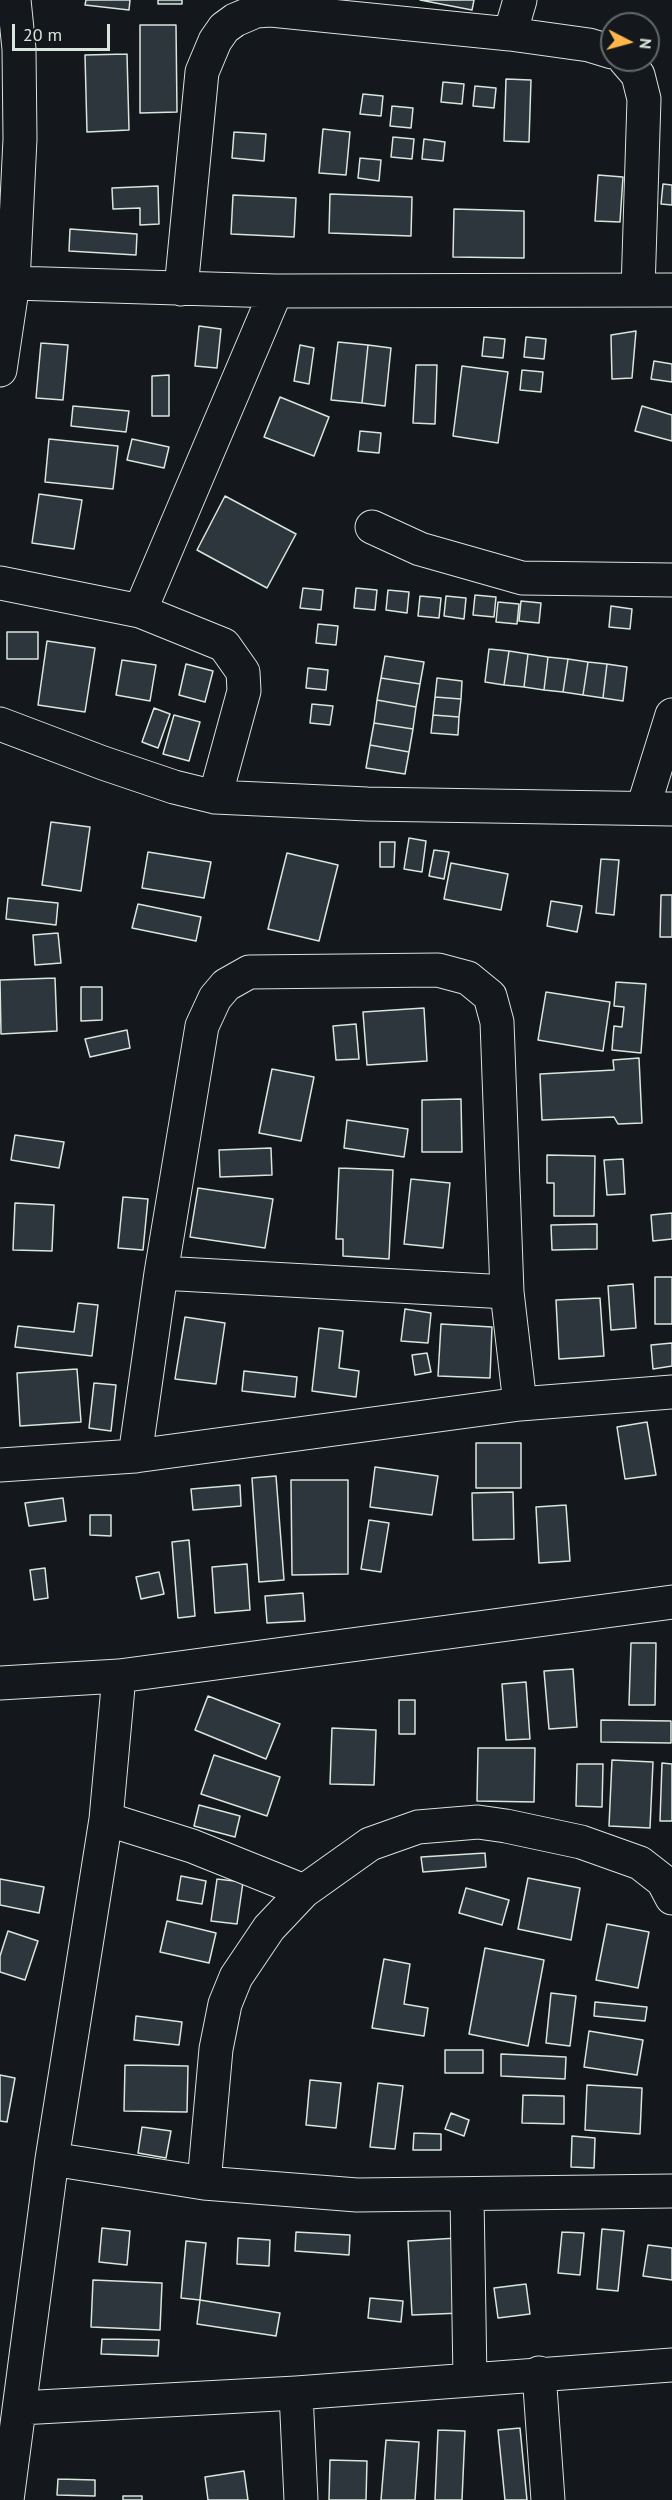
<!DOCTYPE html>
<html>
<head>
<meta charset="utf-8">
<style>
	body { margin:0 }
	#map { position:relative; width:672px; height:2500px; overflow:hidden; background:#14181c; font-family:"PT Sans",sans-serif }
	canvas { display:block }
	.north { position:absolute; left:600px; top:12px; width:60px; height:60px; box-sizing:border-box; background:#14181c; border:2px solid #626a69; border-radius:50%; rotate:96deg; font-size:16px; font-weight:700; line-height:24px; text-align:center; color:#d8e6dc }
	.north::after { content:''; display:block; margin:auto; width:21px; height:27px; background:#ffb74d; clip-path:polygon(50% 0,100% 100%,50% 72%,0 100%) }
	.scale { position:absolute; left:12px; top:24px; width:98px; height:27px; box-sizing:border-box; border:3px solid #d8e6dc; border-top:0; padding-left:8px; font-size:18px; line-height:21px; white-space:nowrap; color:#d8e6dc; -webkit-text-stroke:4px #14181c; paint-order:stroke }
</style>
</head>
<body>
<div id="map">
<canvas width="672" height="2500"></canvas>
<div class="north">N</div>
<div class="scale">20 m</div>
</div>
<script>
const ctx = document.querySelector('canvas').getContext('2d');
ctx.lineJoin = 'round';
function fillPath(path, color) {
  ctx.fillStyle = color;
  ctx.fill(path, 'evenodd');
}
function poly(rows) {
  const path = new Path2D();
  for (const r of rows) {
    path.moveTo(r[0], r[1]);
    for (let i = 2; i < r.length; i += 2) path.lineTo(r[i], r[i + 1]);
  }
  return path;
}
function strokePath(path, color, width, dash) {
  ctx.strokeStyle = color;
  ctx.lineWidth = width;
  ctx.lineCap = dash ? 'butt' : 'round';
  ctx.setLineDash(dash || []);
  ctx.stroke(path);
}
const building = poly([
	[86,0,130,0,129,10,85,5,86,0],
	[158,0,182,0,182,4,158,4,158,0],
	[420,0,474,0,472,10,420,0],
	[140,25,176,25,177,112,140,113,140,25],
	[127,54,129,130,87,132,85,55,127,54],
	[506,79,531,80,529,142,504,141,506,79],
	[443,82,464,84,462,104,441,102,443,82],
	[475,86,496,88,494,108,473,106,475,86],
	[363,94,383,96,381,116,360,114,363,94],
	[392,106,413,108,411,128,390,126,392,106],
	[323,129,350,132,346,175,319,173,323,129],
	[234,132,266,134,264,161,232,158,234,132],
	[393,137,414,139,412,159,391,157,393,137],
	[424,139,445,142,443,161,422,159,424,139],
	[360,158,381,160,379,181,358,178,360,158],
	[598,175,623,177,620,222,595,221,598,175],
	[663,184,672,185,672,205,661,204,663,184],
	[158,186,159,224,140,225,140,208,113,209,112,188,158,186],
	[330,194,412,197,411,236,329,233,330,194],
	[233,195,296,198,294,237,231,234,233,195],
	[454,209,524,211,524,258,453,257,454,209],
	[70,229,137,234,136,255,69,251,70,229],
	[199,326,221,329,217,368,195,366,199,326],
	[636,331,632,378,612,379,611,335,636,331],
	[484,337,505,339,503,358,482,356,484,337],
	[526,337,546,339,544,359,524,357,526,337],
	[338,342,368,345,362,403,331,400,338,342],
	[41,343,68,345,63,400,36,398,41,343],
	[300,345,314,348,309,384,294,381,300,345],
	[368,345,391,348,385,406,362,403,368,345],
	[654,361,672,364,672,382,651,379,654,361],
	[416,365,437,365,435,424,413,423,416,365],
	[462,366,508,372,498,443,453,436,462,366],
	[522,370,543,372,541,392,520,390,522,370],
	[169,375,169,416,152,416,152,376,169,375],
	[280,397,329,417,314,456,264,437,280,397],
	[73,406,129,411,126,432,71,426,73,406],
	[642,406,672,415,672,441,635,431,642,406],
	[360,431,381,433,379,453,358,451,360,431],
	[49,439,118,446,113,489,45,482,49,439],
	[132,439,169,447,164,468,127,460,132,439],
	[39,494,82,500,74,549,32,543,39,494],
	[225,496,296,534,267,588,197,550,225,496],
	[303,588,323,590,321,610,300,608,303,588],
	[356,588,377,590,375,610,354,608,356,588],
	[388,590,409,592,407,613,386,610,388,590],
	[475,595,496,597,494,617,473,615,475,595],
	[420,596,441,598,439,618,418,616,420,596],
	[446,596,466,598,464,619,444,616,446,596],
	[521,601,541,603,539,623,519,621,521,601],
	[498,602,519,604,517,624,496,622,498,602],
	[611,606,632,609,630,629,609,627,611,606],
	[318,624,338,626,336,645,316,643,318,624],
	[7,632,38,632,38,659,7,659,7,632],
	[47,641,95,648,85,712,38,705,47,641],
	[489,649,509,651,504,685,485,682,489,649],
	[509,651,528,654,524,687,504,685,509,651],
	[528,654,548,657,544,690,524,687,528,654],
	[385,656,424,662,420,684,381,678,385,656],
	[548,657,568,659,563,692,544,690,548,657],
	[568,659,588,662,583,695,563,692,568,659],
	[122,660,156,665,150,701,116,695,122,660],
	[588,662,607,664,603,698,583,695,588,662],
	[186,664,213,671,205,702,179,695,186,664],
	[607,664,627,667,623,701,603,698,607,664],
	[308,668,328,670,326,690,306,688,308,668],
	[381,678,420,684,416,707,377,700,381,678],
	[437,678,462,681,461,699,435,697,437,678],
	[435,697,461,699,459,717,433,715,435,697],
	[377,700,416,707,413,729,374,723,377,700],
	[312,704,333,706,330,725,310,723,312,704],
	[154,708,170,714,158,748,142,742,154,708],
	[174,715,200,722,189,761,163,754,174,715],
	[433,715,459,717,458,735,431,733,433,715],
	[374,723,413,729,409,752,370,745,374,723],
	[370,745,409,752,405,774,366,768,370,745],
	[51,822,90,827,81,891,42,885,51,822],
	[409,838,426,841,422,872,404,869,409,838],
	[380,842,395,842,394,867,380,867,380,842],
	[434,850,449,852,444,879,429,876,434,850],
	[148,852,211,862,204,898,142,888,148,852],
	[287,853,338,865,319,941,268,929,287,853],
	[601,859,619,860,614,915,596,913,601,859],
	[451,863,508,874,501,910,444,899,451,863],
	[661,895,672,895,672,937,660,937,661,895],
	[8,898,58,903,56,925,6,919,8,898],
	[551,901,582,906,577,932,547,926,551,901],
	[138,904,201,917,196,941,132,928,138,904],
	[58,933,61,963,35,965,33,935,58,933],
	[55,978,57,1031,1,1034,0,980,55,978],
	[616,982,646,984,641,1053,612,1050,614,1026,622,1027,624,1007,614,1006,616,982],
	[81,987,102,987,102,1020,81,1021,81,987],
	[546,992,610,1002,603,1051,538,1040,546,992],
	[424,1008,427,1061,367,1065,363,1012,424,1008],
	[356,1024,359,1059,336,1060,333,1026,356,1024],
	[127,1030,130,1048,90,1057,85,1039,127,1030],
	[639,1058,642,1123,618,1124,614,1117,542,1120,540,1074,614,1070,613,1060,639,1058],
	[272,1069,314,1077,301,1141,259,1133,272,1069],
	[461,1099,462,1152,422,1152,422,1100,461,1099],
	[347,1120,408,1129,404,1157,344,1148,347,1120],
	[15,1135,64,1142,59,1168,11,1160,15,1135],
	[271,1148,272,1175,220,1177,219,1150,271,1148],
	[547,1155,595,1156,594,1216,554,1216,554,1183,547,1183,547,1155],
	[623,1159,625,1194,607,1195,604,1160,623,1159],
	[339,1168,393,1170,389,1259,343,1256,343,1239,336,1239,339,1168],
	[411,1179,450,1183,443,1248,404,1244,411,1179],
	[198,1188,273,1199,265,1248,190,1237,198,1188],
	[123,1197,148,1199,143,1250,118,1248,123,1197],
	[15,1203,54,1205,52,1251,13,1250,15,1203],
	[672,1213,672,1239,653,1241,651,1215,672,1213],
	[597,1224,597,1249,552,1250,551,1225,597,1224],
	[655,1277,672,1277,672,1324,655,1324,655,1277],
	[633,1284,636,1328,611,1330,608,1286,633,1284],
	[600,1298,604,1356,559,1359,556,1300,600,1298],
	[78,1303,98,1305,92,1356,15,1347,18,1326,74,1332,78,1303],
	[405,1309,431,1313,428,1343,401,1341,405,1309],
	[185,1317,225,1323,216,1384,175,1379,185,1317],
	[441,1324,492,1327,490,1378,438,1376,441,1324],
	[319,1328,343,1331,339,1368,359,1371,356,1397,312,1391,319,1328],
	[672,1343,672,1366,653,1369,651,1345,672,1343],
	[427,1353,431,1372,415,1375,412,1355,427,1353],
	[77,1369,81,1422,20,1426,17,1373,77,1369],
	[244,1371,297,1377,295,1397,242,1391,244,1371],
	[94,1383,116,1385,111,1431,89,1428,94,1383],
	[647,1422,656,1475,625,1479,617,1427,647,1422],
	[476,1443,521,1443,521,1488,476,1488,476,1443],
	[375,1467,438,1476,432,1515,370,1507,375,1467],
	[276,1476,284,1580,259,1582,252,1478,276,1476],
	[291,1480,348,1480,348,1574,292,1575,291,1480],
	[240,1485,241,1506,193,1510,191,1489,240,1485],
	[513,1492,514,1539,473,1540,472,1493,513,1492],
	[63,1498,66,1521,29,1526,25,1503,63,1498],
	[566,1505,570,1561,539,1563,536,1507,566,1505],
	[90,1515,111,1515,111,1536,90,1535,90,1515],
	[369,1520,389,1523,381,1572,361,1569,369,1520],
	[189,1540,195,1616,178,1618,172,1542,189,1540],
	[247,1564,250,1610,215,1613,212,1567,247,1564],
	[45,1568,48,1598,34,1600,30,1570,45,1568],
	[159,1572,164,1594,141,1599,136,1577,159,1572],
	[303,1593,305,1621,267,1623,265,1596,303,1593],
	[631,1643,656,1643,655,1705,629,1705,631,1643],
	[573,1669,577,1727,549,1729,544,1671,573,1669],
	[526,1682,530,1739,506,1740,502,1684,526,1682],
	[208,1696,280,1724,266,1759,195,1730,208,1696],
	[399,1700,415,1700,415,1734,399,1734,399,1700],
	[601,1720,671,1721,671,1743,601,1742,601,1720],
	[332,1728,376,1730,374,1785,330,1784,332,1728],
	[478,1748,535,1748,534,1802,477,1801,478,1748],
	[214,1755,280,1777,267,1816,201,1794,214,1755],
	[612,1760,653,1762,650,1828,609,1826,612,1760],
	[662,1763,672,1764,672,1821,660,1821,662,1763],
	[577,1764,603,1764,602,1807,576,1806,577,1764],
	[199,1805,240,1816,235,1837,194,1826,199,1805],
	[485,1853,486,1867,423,1872,421,1857,485,1853],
	[181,1876,206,1881,202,1904,177,1900,181,1876],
	[528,1878,580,1888,571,1940,518,1929,528,1878],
	[0,1879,44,1887,39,1913,0,1905,0,1879],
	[217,1879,243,1882,237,1924,211,1921,217,1879],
	[466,1888,509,1900,502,1925,459,1913,466,1888],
	[167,1921,216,1933,209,1963,160,1952,167,1921],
	[607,1924,649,1932,638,1988,596,1980,607,1924],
	[8,1931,38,1941,25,1980,0,1972,0,1956,8,1931],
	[485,1948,544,1960,528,2046,469,2034,485,1948],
	[384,1959,410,1964,404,2004,428,2008,424,2036,372,2028,384,1959],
	[551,1993,576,1996,570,2046,546,2043,551,1993],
	[595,2002,647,2007,645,2021,594,2016,595,2002],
	[136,2016,182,2022,179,2045,134,2040,136,2016],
	[589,2031,643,2040,637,2075,584,2067,589,2031],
	[445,2050,483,2050,483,2073,445,2073,445,2050],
	[501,2054,566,2057,565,2079,501,2076,501,2054],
	[125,2065,188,2066,187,2112,124,2111,125,2065],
	[0,2075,15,2078,7,2122,0,2121,0,2075],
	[310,2080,341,2083,336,2128,306,2125,310,2080],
	[378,2083,403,2086,395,2149,370,2147,378,2083],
	[587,2085,642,2088,640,2134,585,2130,587,2085],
	[523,2095,564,2096,564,2124,522,2123,523,2095],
	[451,2113,469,2120,464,2136,445,2129,451,2113],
	[142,2127,171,2131,166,2158,138,2153,142,2127],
	[414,2133,441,2134,441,2150,413,2150,414,2133],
	[572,2136,595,2138,594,2168,571,2167,572,2136],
	[102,2228,130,2231,127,2265,99,2262,102,2228],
	[602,2229,624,2231,618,2291,597,2289,602,2229],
	[296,2232,350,2235,349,2255,295,2251,296,2232],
	[562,2232,584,2233,580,2275,558,2273,562,2232],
	[238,2238,270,2240,269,2266,237,2264,238,2238],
	[457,2238,461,2313,412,2315,408,2241,457,2238],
	[186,2241,206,2243,200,2300,181,2298,186,2241],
	[648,2245,672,2248,672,2280,643,2276,648,2245],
	[93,2280,162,2283,160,2330,91,2327,93,2280],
	[526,2284,530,2314,498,2318,494,2288,526,2284],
	[370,2298,403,2301,401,2322,368,2318,370,2298],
	[200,2300,280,2313,276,2336,197,2324,200,2300],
	[102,2339,159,2340,158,2356,101,2354,102,2339],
	[520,2428,527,2500,505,2500,498,2430,520,2428],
	[438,2430,465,2431,462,2500,435,2500,438,2430],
	[386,2440,419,2442,415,2500,381,2500,386,2440],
	[330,2460,367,2461,366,2500,329,2500,330,2460],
	[244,2471,248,2500,208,2500,205,2477,244,2471],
	[58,2479,95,2480,95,2496,57,2495,58,2479],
	[123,2496,142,2496,142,2500,123,2500,123,2496]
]);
fillPath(building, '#2c363c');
strokePath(building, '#d8e6dc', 1.5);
const minor = poly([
	[510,34,520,0],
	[625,60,638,75,644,99,638,290],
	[13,283,276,291,672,290],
	[181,289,202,72,215,41,224,28,235,20,256,11,271,10,510,34,589,45,612,52],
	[0,370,13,283,20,139,19,49,14,0],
	[372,527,420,549,522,578,672,580],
	[0,583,140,611,224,645,243,672,244,691,215,797],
	[140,611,276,291],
	[0,724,103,763,174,787,215,797,367,804,672,809],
	[643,808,672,715],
	[161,1273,507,1292],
	[135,1456,161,1273,202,1026,215,998,226,985,249,972,438,970,468,978,490,996,497,1022,507,1292,520,1404],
	[0,1465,135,1456,520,1404,672,1392],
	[0,1683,119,1676,672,1602],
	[106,1819,192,1846,304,1891],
	[52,2159,204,2183,357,2195,672,2191],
	[204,2183,216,2049,225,2004,236,1977,269,1928,304,1891,370,1844,418,1827,478,1822,506,1826,581,1842,640,1863,663,1881,672,1898],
	[467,2196,470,2380],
	[539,2373,548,2500],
	[296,2393,301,2500],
	[20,2408,296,2393,672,2365],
	[7,2500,52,2159,106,1819,119,1676]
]);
strokePath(minor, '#d8e6dc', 35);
strokePath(minor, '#14181c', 33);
</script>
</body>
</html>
